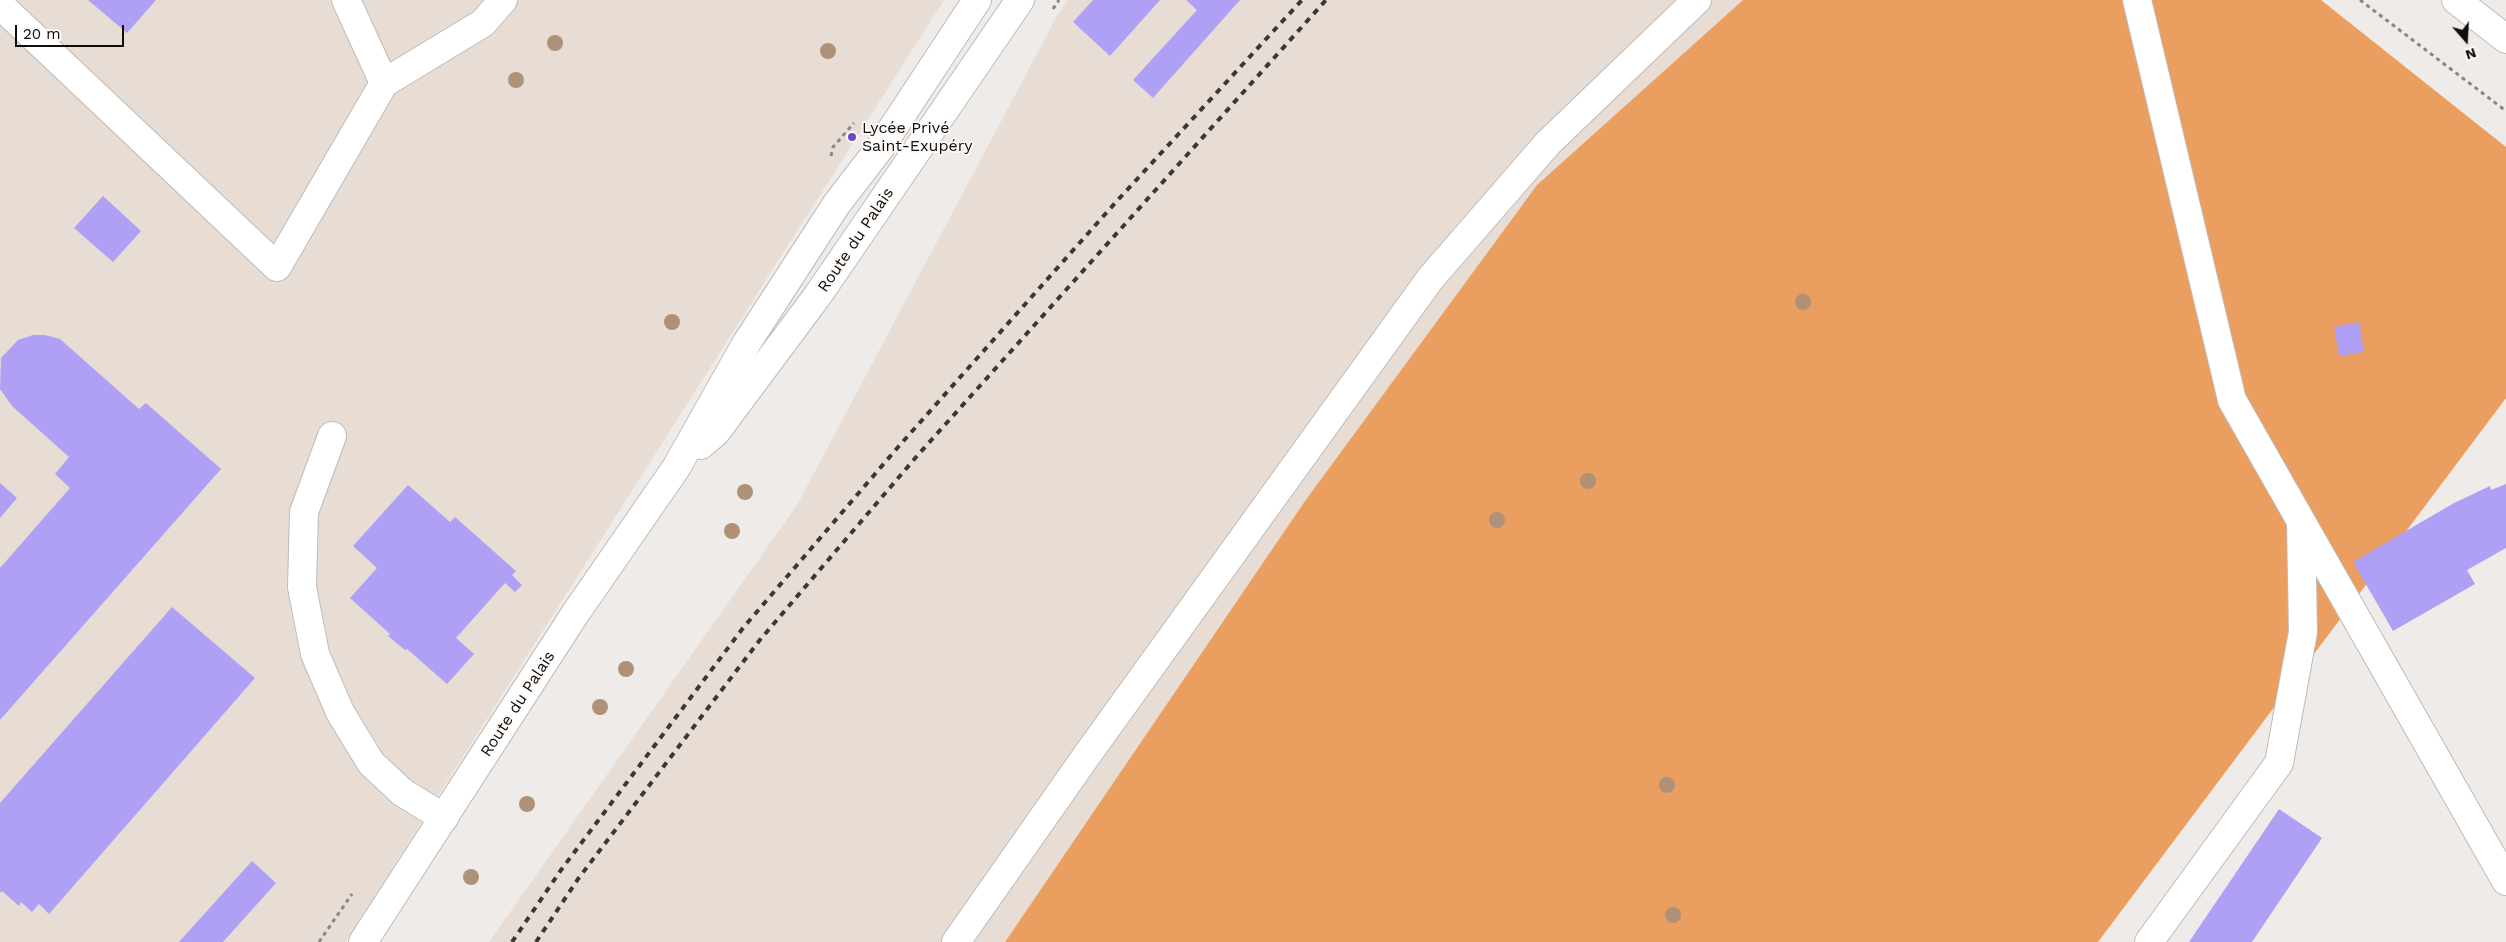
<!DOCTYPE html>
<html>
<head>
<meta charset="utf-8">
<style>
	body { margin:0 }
	#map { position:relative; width:2506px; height:942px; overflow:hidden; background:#efebe8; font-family:"Work Sans",sans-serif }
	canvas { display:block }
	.north { position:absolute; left:2441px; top:15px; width:50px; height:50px; -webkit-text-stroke:4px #fcf9f6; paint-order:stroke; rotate:161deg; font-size:14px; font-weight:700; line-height:20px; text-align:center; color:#0f0e0d }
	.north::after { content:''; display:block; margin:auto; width:18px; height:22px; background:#0f0e0d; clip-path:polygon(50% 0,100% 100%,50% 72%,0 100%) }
	.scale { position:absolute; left:15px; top:25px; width:109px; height:22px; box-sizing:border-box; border:2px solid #0f0e0d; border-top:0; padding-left:6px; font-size:15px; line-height:18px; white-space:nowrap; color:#0f0e0d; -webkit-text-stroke:4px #fcf9f6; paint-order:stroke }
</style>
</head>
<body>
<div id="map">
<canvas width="2506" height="942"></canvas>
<div class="north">N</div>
<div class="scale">20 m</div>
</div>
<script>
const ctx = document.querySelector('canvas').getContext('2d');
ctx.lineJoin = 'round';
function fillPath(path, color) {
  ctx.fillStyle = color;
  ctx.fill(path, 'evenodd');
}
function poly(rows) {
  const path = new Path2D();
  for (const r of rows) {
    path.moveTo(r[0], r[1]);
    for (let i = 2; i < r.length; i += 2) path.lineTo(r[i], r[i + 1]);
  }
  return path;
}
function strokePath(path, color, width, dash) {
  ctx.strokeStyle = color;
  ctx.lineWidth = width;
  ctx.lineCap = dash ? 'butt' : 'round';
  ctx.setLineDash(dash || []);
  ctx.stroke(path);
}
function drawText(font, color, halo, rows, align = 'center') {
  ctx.font = font + ' "Work Sans",sans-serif';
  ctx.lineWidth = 4;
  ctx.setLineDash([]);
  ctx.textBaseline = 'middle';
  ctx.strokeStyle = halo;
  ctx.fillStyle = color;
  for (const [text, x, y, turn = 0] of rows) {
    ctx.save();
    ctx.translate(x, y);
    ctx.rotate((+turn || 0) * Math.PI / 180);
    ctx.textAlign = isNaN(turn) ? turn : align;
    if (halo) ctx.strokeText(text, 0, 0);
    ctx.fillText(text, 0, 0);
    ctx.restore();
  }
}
fillPath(poly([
	[0,0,944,0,345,942,0,942],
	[1068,0,1743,0,1537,185,1305,501,1005,942,489,942,797,505,1057,16]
]), '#e7ddd5');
fillPath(poly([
	[1743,0,2321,0,2506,147,2506,398,2098,942,1005,942,1305,501,1537,185]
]), '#ea9e5f');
fillPath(poly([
	[88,0,156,0,127,33],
	[1093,0,1160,0,1110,56,1073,22],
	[1186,0,1240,0,1153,98,1133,80,1197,10],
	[103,196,141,231,113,262,74,228],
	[2359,322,2364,352,2339,356,2334,327],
	[33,335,45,335,60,339,139,409,146,403,221,469,0,720,0,568,70,488,55,474,69,457,12,406,0,389,1,358,18,340],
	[0,483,17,498,0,518],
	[2506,484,2506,548,2467,570,2475,584,2393,631,2353,562,2454,503,2490,486,2491,490],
	[408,485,450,522,455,517,516,571,512,575,522,585,515,592,505,583,456,638,474,654,447,684,407,649,405,650,388,636,390,634,350,598,377,568,353,546],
	[172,607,255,678,49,914,39,904,32,912,21,902,19,906,2,891,0,893,0,803],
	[2279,809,2322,838,2252,942,2189,942],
	[252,861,276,883,223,942,179,942]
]), '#b0a0f5');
const minor = poly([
	[346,0,384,83],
	[2137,0,2232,400,2506,881],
	[0,5,277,267,384,83,483,23,503,0],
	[332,436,304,512,302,587,315,654,340,712,371,763,402,792,444,818],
	[956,942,1087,755,1430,279,1548,143,1697,0],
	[2149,942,2279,763,2303,632,2301,522]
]);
const major = poly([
	[2456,0,2506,39],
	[701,445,716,432,818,295,1020,0],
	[363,942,575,614,676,468,746,344,836,205,879,149,977,0]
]);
strokePath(minor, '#bfbbb8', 30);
strokePath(major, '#bfbbb8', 30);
strokePath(poly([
	[2360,0,2506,111],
	[1053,9,1059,0],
	[831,156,833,147,854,123],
	[319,942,352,894]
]), '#898684', 3, [4, 4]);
strokePath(minor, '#fff', 28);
strokePath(major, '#fff', 28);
strokePath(poly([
	[512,942,561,870,743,628,899,446,1116,202,1302,0],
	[536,942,578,879,759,641,917,456,1326,0]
]), '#3a3837', 4, [6, 6]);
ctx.fillStyle = '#af9177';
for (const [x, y] of [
	[555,43],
	[828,51],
	[516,80],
	[1803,302],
	[672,322],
	[1588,481],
	[745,492],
	[1497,520],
	[732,531],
	[626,669],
	[600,707],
	[1667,785],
	[527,804],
	[471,877],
	[1673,915]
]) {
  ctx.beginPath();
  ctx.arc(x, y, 8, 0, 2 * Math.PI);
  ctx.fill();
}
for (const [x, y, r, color] of [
	[852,137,5,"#6d4bc4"]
]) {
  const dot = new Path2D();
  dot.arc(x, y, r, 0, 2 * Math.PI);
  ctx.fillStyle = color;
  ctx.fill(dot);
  strokePath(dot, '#fcf9f6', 2);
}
drawText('16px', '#0f0e0d', '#fcf9f6', [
	["Lycée Privé",862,128],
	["Saint-Exupéry",862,146]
], 'left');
drawText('16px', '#0f0e0d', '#fcf9f6', [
	["Route du Palais",856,240,-56],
	["Route du Palais",518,704,-57]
]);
</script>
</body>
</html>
